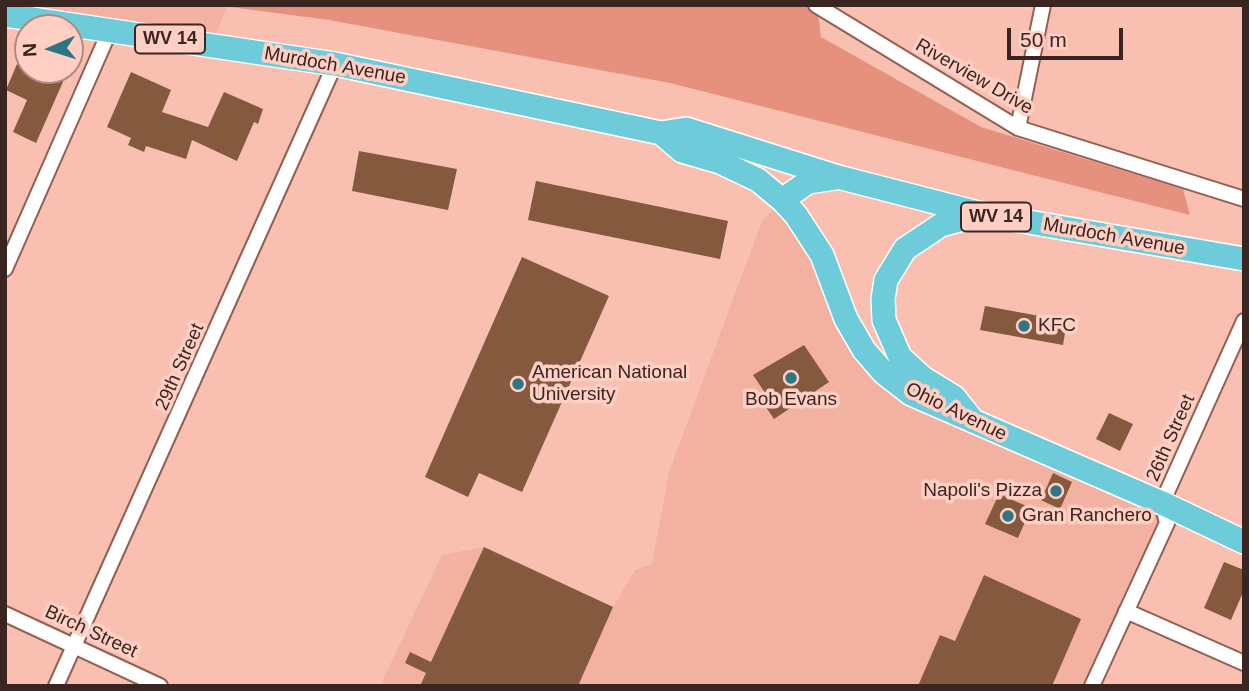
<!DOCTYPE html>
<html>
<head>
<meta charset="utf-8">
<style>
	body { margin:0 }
	#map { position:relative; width:1249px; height:691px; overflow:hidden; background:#f9bfb1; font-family:Arial,sans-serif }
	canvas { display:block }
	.frame { position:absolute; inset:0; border:7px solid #3b2520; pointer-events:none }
	.north { position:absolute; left:14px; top:14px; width:70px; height:70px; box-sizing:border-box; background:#ffcfc4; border:2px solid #b18b82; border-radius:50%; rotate:267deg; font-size:19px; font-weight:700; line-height:28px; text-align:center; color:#3b2520 }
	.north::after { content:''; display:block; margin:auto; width:24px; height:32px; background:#307583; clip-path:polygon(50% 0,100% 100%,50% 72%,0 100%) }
	.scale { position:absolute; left:1007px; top:28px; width:116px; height:32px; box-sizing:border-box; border:4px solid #3b2520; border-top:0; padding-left:9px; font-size:21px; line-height:24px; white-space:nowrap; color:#3b2520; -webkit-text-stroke:5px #ffcfc4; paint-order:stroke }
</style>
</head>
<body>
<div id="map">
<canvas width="1249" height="691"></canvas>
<div class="frame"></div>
<div class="north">N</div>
<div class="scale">50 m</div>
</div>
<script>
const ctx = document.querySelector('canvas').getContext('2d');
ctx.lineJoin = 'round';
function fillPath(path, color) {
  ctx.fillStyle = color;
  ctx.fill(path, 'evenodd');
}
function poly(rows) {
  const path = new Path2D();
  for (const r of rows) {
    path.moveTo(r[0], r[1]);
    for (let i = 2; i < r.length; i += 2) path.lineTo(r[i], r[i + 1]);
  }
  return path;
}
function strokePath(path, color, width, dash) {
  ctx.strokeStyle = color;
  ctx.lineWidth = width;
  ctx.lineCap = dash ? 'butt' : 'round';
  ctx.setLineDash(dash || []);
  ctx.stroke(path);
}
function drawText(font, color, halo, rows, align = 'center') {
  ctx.font = font + ' Arial,sans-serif';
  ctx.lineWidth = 7;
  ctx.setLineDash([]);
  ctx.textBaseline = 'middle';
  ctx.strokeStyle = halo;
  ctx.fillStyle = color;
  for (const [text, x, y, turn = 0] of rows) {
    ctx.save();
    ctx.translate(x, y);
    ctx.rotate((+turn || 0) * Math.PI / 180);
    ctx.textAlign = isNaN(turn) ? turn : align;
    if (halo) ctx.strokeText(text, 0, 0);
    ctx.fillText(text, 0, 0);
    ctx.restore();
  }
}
fillPath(poly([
	[5,5,228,5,211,45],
	[782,200,884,373,1162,503,1167,523,1092,686,380,686,442,555,484,547,613,607,635,570,652,564,669,472,762,221]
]), '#f3b1a2');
fillPath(poly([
	[215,5,817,5,821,37,981,127,1183,189,1190,215,670,83,329,20]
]), '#e6917e');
fillPath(poly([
	[17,64,28,70,53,70,66,75,36,143,13,132,27,100,6,90],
	[131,72,171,90,162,112,208,127,224,92,263,109,258,124,254,122,237,161,192,140,186,159,146,146,144,152,128,145,131,138,107,127],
	[359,151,457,169,448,210,352,191],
	[536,181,728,221,720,259,528,220],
	[522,257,609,296,522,492,479,473,468,497,425,477],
	[985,306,1067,321,1063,345,980,330],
	[804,345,829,382,774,419,764,404,770,400,753,375],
	[1109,413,1133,424,1120,451,1096,439],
	[1053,473,1072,482,1060,509,1041,500],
	[999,494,1031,508,1018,538,985,524],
	[484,547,613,607,578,686,420,686,426,673,405,663,410,652,431,662],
	[1224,562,1244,570,1244,590,1231,620,1204,608],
	[984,575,1081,619,1052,686,918,686,940,635,955,641]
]), '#84593d');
const minor = poly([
	[816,5,1018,128,1244,199],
	[1018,128,1043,5],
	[5,269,110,30],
	[1126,611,1244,663],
	[5,614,160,686],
	[56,686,335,64],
	[1092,686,1167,523,1162,503,1244,321]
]);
const primary = poly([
	[5,15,335,64,661,133,686,129,838,177,982,214,1244,259],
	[661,133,682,151,720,162,758,180,782,200,796,215,822,255,846,319,864,350,884,373,911,394,1162,503,1244,542],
	[782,200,808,182,835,178],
	[973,421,954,397,923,378,900,357,884,320,883,299,886,280,905,249,941,225,979,215]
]);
strokePath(minor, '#925f53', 18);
strokePath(primary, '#fff', 26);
strokePath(minor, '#fff', 14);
strokePath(primary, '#6dcbda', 23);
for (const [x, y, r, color] of [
	[1024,326,7,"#307583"],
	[791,378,7,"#307583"],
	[518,384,7,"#307583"],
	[1056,491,7,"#307583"],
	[1008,516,7,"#307583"]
]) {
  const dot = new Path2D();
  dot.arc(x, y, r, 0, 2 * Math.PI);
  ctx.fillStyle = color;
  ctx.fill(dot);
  strokePath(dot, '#ffcfc4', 2.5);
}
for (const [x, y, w] of [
	[170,39,70],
	[996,217,70]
]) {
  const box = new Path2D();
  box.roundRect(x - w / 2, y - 14.5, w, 29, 5);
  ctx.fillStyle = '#ffcfc4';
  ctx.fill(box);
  strokePath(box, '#3b2520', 2);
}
drawText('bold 18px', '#3b2520', null, [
	["WV 14",170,39],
	["WV 14",996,217]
]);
drawText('19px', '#3b2520', '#ffcfc4', [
	["Murdoch Avenue",335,66,10],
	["Riverview Drive",974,77,30],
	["Murdoch Avenue",1114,237,10],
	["29th Street",180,367,-66],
	["Ohio Avenue",956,412,26],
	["26th Street",1171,438,-66],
	["Birch Street",91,632,25]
]);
drawText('19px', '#3b2520', '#ffcfc4', [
	["KFC",1038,326],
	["American National",532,373],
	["University",532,395],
	["Bob Evans",791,400,"center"],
	["Napoli's Pizza",1042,491,"right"],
	["Gran Ranchero",1022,516]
], 'left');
</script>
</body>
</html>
